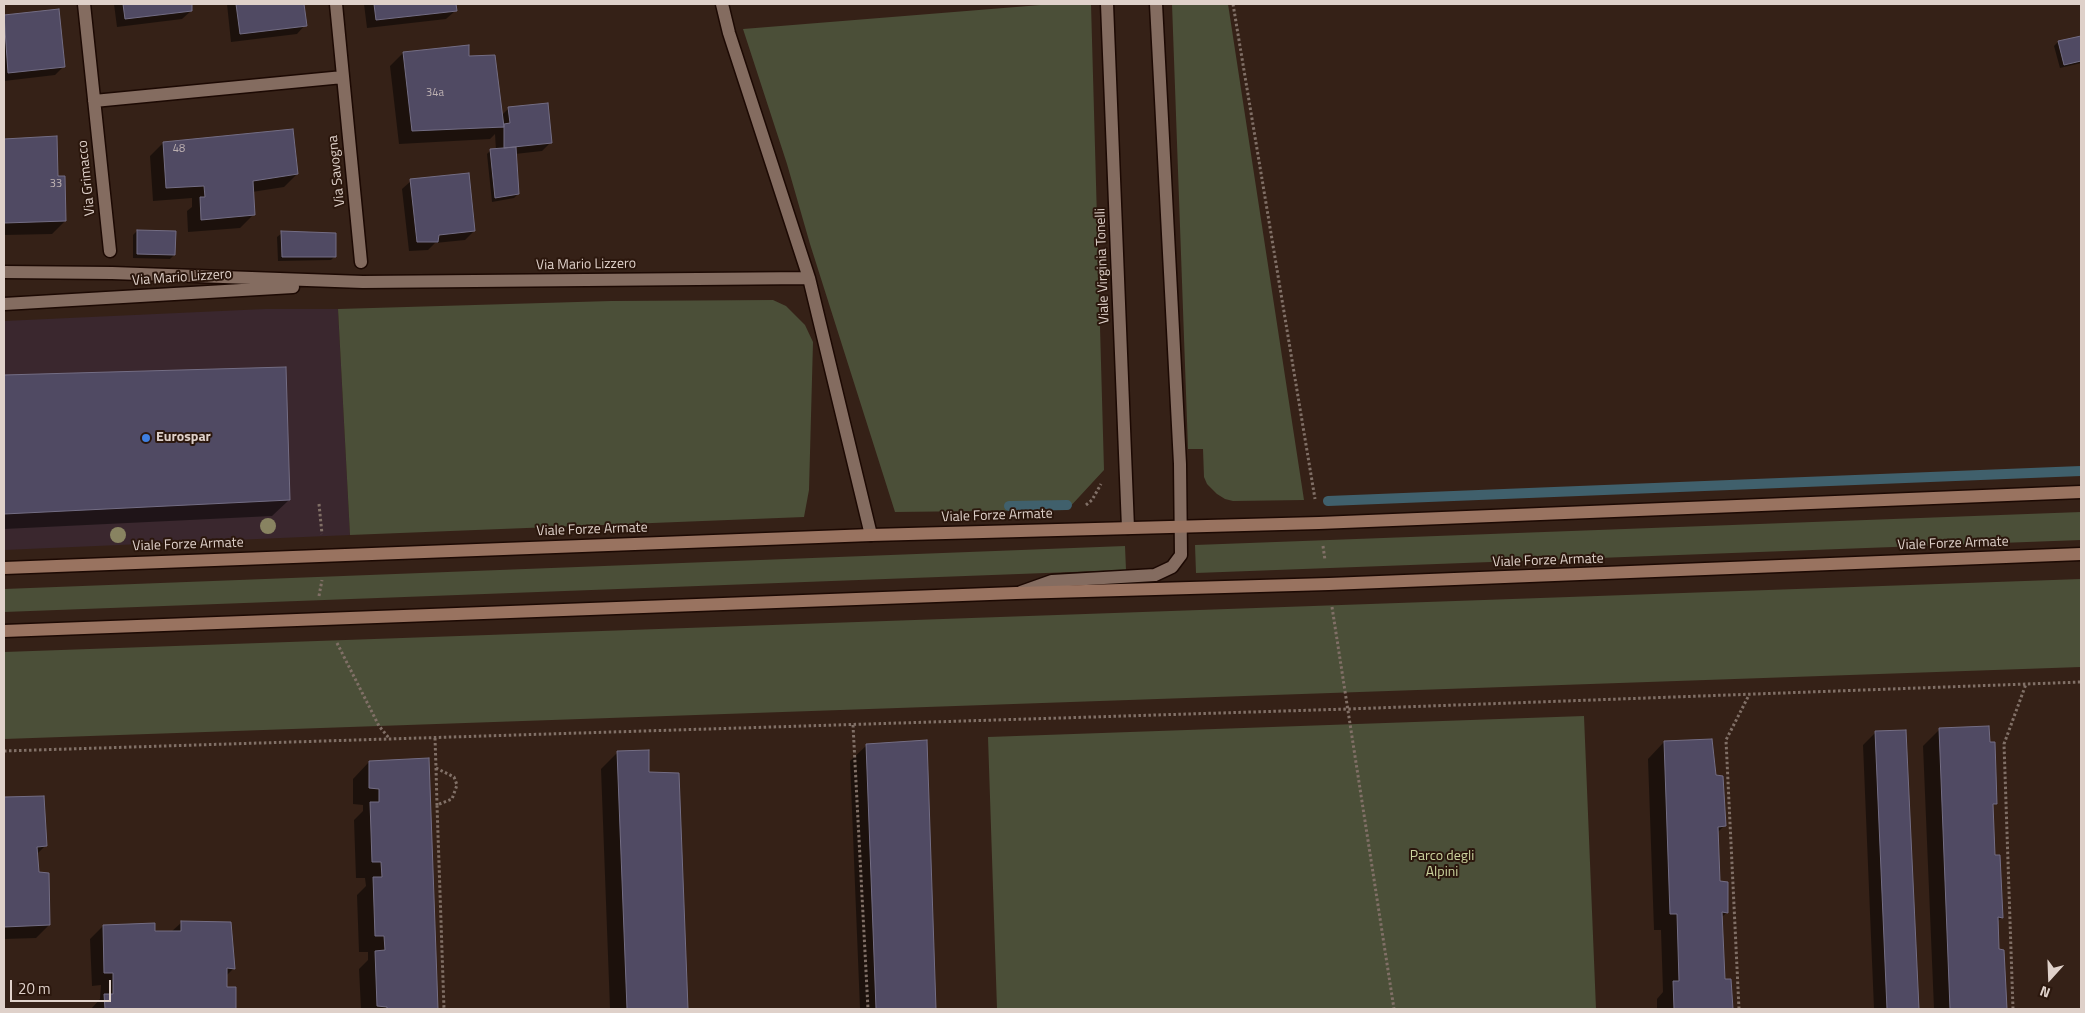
<!DOCTYPE html>
<html>
<head>
<meta charset="utf-8">
<style>
	body { margin:0 }
	#map { position:relative; width:2085px; height:1013px; overflow:hidden; background:#352117; font-family:"Titillium Web",sans-serif }
	canvas { display:block }
	.frame { position:absolute; inset:0; border:5px solid #dfd1ca; pointer-events:none }
	.north { position:absolute; left:2025px; top:953px; width:50px; height:50px; -webkit-text-stroke:4px #2b170d; paint-order:stroke; rotate:200deg; font-size:14px; font-weight:700; line-height:20px; text-align:center; color:#dfd1ca }
	.north::after { content:''; display:block; margin:auto; width:18px; height:22px; background:#dfd1ca; clip-path:polygon(50% 0,100% 100%,50% 72%,0 100%) }
	.scale { position:absolute; left:10px; top:980px; width:101px; height:22px; box-sizing:border-box; border:2px solid #dfd1ca; border-top:0; padding-left:6px; font-size:15px; line-height:18px; white-space:nowrap; color:#dfd1ca; -webkit-text-stroke:4px #2b170d; paint-order:stroke }
</style>
</head>
<body>
<div id="map">
<canvas width="2085" height="1013"></canvas>
<div class="frame"></div>
<div class="north">N</div>
<div class="scale">20 m</div>
</div>
<script>
const ctx = document.querySelector('canvas').getContext('2d');
ctx.lineJoin = 'round';
function fillPath(path, color) {
  ctx.fillStyle = color;
  ctx.fill(path, 'evenodd');
}
function poly(rows) {
  const path = new Path2D();
  for (const r of rows) {
    path.moveTo(r[0], r[1]);
    for (let i = 2; i < r.length; i += 2) path.lineTo(r[i], r[i + 1]);
  }
  return path;
}
function strokePath(path, color, width, dash) {
  ctx.strokeStyle = color;
  ctx.lineWidth = width;
  ctx.lineCap = dash ? 'butt' : 'round';
  ctx.setLineDash(dash || []);
  ctx.stroke(path);
}
function drawText(font, color, halo, rows, align = 'center') {
  ctx.font = font + ' "Titillium Web",sans-serif';
  ctx.lineWidth = 4;
  ctx.setLineDash([]);
  ctx.textBaseline = 'middle';
  ctx.strokeStyle = halo;
  ctx.fillStyle = color;
  for (const [text, x, y, turn = 0] of rows) {
    ctx.save();
    ctx.translate(x, y);
    ctx.rotate((+turn || 0) * Math.PI / 180);
    ctx.textAlign = isNaN(turn) ? turn : align;
    if (halo) ctx.strokeText(text, 0, 0);
    ctx.fillText(text, 0, 0);
    ctx.restore();
  }
}
fillPath(poly([
	[265,309,338,309,350,535,4,550,4,321]
]), '#3a272e');
fillPath(poly([
	[1053,4,1091,4,1104,470,1067,510,895,512,810,244,787,164,743,29],
	[1172,4,1228,4,1304,500,1233,501,1225,499,1217,494,1207,484,1204,477,1203,449,1188,449],
	[773,300,786,306,805,325,813,342,809,490,804,517,350,535,338,309,611,301],
	[2081,512,2081,540,1196,573,1195,545],
	[1125,546,1126,570,4,612,4,589],
	[2081,579,2081,667,4,739,4,652],
	[1584,716,1596,1009,997,1009,988,737]
]), '#4b4f38');
fillPath(poly([
	[114,4,190,4,191,11,182,19,117,27],
	[227,4,303,4,305,25,297,34,231,42],
	[364,4,455,4,455,11,446,19,367,28],
	[58,11,64,66,55,75,4,81,4,16],
	[2081,38,2081,63,2060,68,2054,46,2058,42],
	[403,53,468,58,501,116,509,108,551,142,542,151,515,154,518,194,514,198,492,202,487,154,491,150,496,150,495,134,490,139,399,144,390,66],
	[56,137,57,177,65,221,52,234,4,235,4,140],
	[163,143,297,174,284,187,252,192,253,215,240,228,188,232,187,211,192,207,192,198,153,201,150,156],
	[411,181,474,231,465,240,435,243,428,250,409,251,402,189],
	[137,231,174,255,170,259,133,258,133,235],
	[282,233,335,256,331,260,278,261,277,237],
	[285,368,289,500,272,516,4,529,4,377],
	[1939,730,1996,803,1991,807,1993,856,2002,917,1997,922,1997,950,2002,951,2005,1009,1934,1009,1923,746],
	[1905,731,1918,1009,1874,1009,1863,745,1876,732],
	[926,742,935,1009,860,1009,850,761,867,745],
	[1664,742,1714,776,1725,825,1717,833,1719,882,1727,912,1721,918,1724,980,1730,980,1732,1009,1657,1009,1657,999,1663,992,1661,930,1654,930,1648,759],
	[618,752,648,773,678,775,686,1009,610,1009,601,769],
	[428,759,436,1009,361,1009,359,969,368,960,368,952,359,952,357,895,366,886,365,878,356,878,354,820,363,811,363,805,353,804,353,779,369,762],
	[4,798,43,798,46,845,36,855,37,874,49,925,36,938,4,939],
	[182,922,234,968,226,976,226,988,235,988,235,1009,91,1009,100,999,101,985,92,986,90,939,103,926,171,932]
]), '#0007');
strokePath(poly([
	[1328,501,2081,471],
	[1009,506,1067,505]
]), '#40606c', 10);
const building = poly([
	[123,4,192,4,192,11,125,19,123,4],
	[236,4,304,4,307,26,240,34,236,4],
	[374,4,456,4,457,11,376,20,374,4],
	[59,9,65,67,8,73,4,15,59,9],
	[2081,36,2081,61,2064,65,2058,41,2081,36],
	[469,45,469,56,495,55,504,127,412,131,403,52,469,45],
	[548,103,552,143,504,148,504,124,510,123,508,107,548,103],
	[293,129,298,174,253,181,255,215,201,220,200,197,205,197,204,186,166,188,163,142,293,129],
	[57,136,58,176,65,176,66,221,4,223,4,139,57,136],
	[516,147,519,194,495,198,490,149,516,147],
	[469,173,475,231,439,235,438,242,417,242,410,179,469,173],
	[137,230,176,231,175,255,137,254,137,230],
	[281,231,336,233,336,257,282,257,281,231],
	[286,367,290,500,4,514,4,375,286,367],
	[1989,726,1990,742,1995,742,1997,804,1993,804,1995,855,2000,855,2003,918,1998,917,1999,949,2004,950,2007,1009,1950,1009,1939,728,1989,726],
	[1906,730,1919,1009,1887,1009,1875,731,1906,730],
	[1712,739,1716,775,1723,776,1726,826,1718,827,1720,881,1728,882,1728,913,1722,912,1725,979,1731,979,1733,1009,1674,1009,1673,981,1679,981,1677,914,1670,914,1664,741,1712,739],
	[927,740,936,1009,876,1009,866,744,927,740],
	[649,750,649,772,679,773,688,1009,627,1009,617,751,649,750],
	[429,758,438,1009,387,1009,387,1007,377,1006,375,951,385,950,384,936,375,936,373,877,382,877,381,862,372,862,370,802,379,802,379,789,369,788,369,761,429,758],
	[44,796,47,846,37,847,39,872,49,873,50,925,4,927,4,797,44,796],
	[181,921,231,922,235,969,227,968,227,987,236,987,236,1009,105,1009,104,994,113,994,113,973,104,973,103,925,155,923,155,931,181,931,181,921]
]);
fillPath(building, '#504a63');
strokePath(building, '#736d84', 1);
const street = poly([
	[84,4,110,251],
	[336,4,361,262],
	[722,4,729,33,809,278],
	[1107,4,1128,528],
	[94,101,343,77],
	[4,272,112,273,363,282,809,278,871,535],
	[4,304,293,287],
	[1021,592,1052,581,1155,575,1172,567,1181,555,1180,464,1156,4]
]);
const secondary = poly([
	[4,568,871,535,1319,523,2081,492],
	[4,631,1016,593,1329,584,2081,554]
]);
strokePath(street, '#1c0903', 15);
strokePath(secondary, '#1c0903', 15);
strokePath(poly([
	[1233,4,1315,499],
	[319,504,322,534],
	[1086,505,1092,500,1101,484],
	[1323,546,1325,560],
	[319,596,322,580],
	[1332,607,1394,1009],
	[337,643,379,726,389,738],
	[853,725,868,1009],
	[435,738,436,768,454,777,457,785,452,799,437,805,444,1009],
	[4,751,1348,709,2081,682],
	[436,768,437,805],
	[1739,1009,1726,740,1749,695],
	[2013,1009,2004,744,2026,684]
]), '#817067', 3, [2.5, 2.5]);
strokePath(street, '#846c60', 12);
strokePath(secondary, '#997360', 12);
ctx.fillStyle = '#888361';
for (const [x, y] of [
	[268,526],
	[118,535]
]) {
  ctx.beginPath();
  ctx.arc(x, y, 8, 0, 2 * Math.PI);
  ctx.fill();
}
for (const [x, y, r, color] of [
	[146,438,5,"#3f7fe0"]
]) {
  const dot = new Path2D();
  dot.arc(x, y, r, 0, 2 * Math.PI);
  ctx.fillStyle = color;
  ctx.fill(dot);
  strokePath(dot, '#2b170d', 2);
}
drawText('11px', '#bbafb0', null, [
	["34a",435,93],
	["48",179,149],
	["33",56,184]
]);
drawText('14px', '#dfd1ca', '#2b170d', [
	["Via Savogna",337,171,-96],
	["Via Grimacco",87,178,-96],
	["Via Mario Lizzero",586,265,-1],
	["Viale Virginia Tonelli",1103,266,-92],
	["Via Mario Lizzero",182,278,-4],
	["Viale Forze Armate",997,516,-2],
	["Viale Forze Armate",592,530,-2],
	["Viale Forze Armate",1953,544,-2],
	["Viale Forze Armate",188,545,-2],
	["Viale Forze Armate",1548,561,-2]
]);
drawText('bold 14px', '#dfd1ca', '#2b170d', [
	["Eurospar",156,438]
], 'left');
drawText('14px', '#ccd49e', '#2b170d', [
	["Parco degli",1442,857],
	["Alpini",1442,873]
]);
</script>
</body>
</html>
